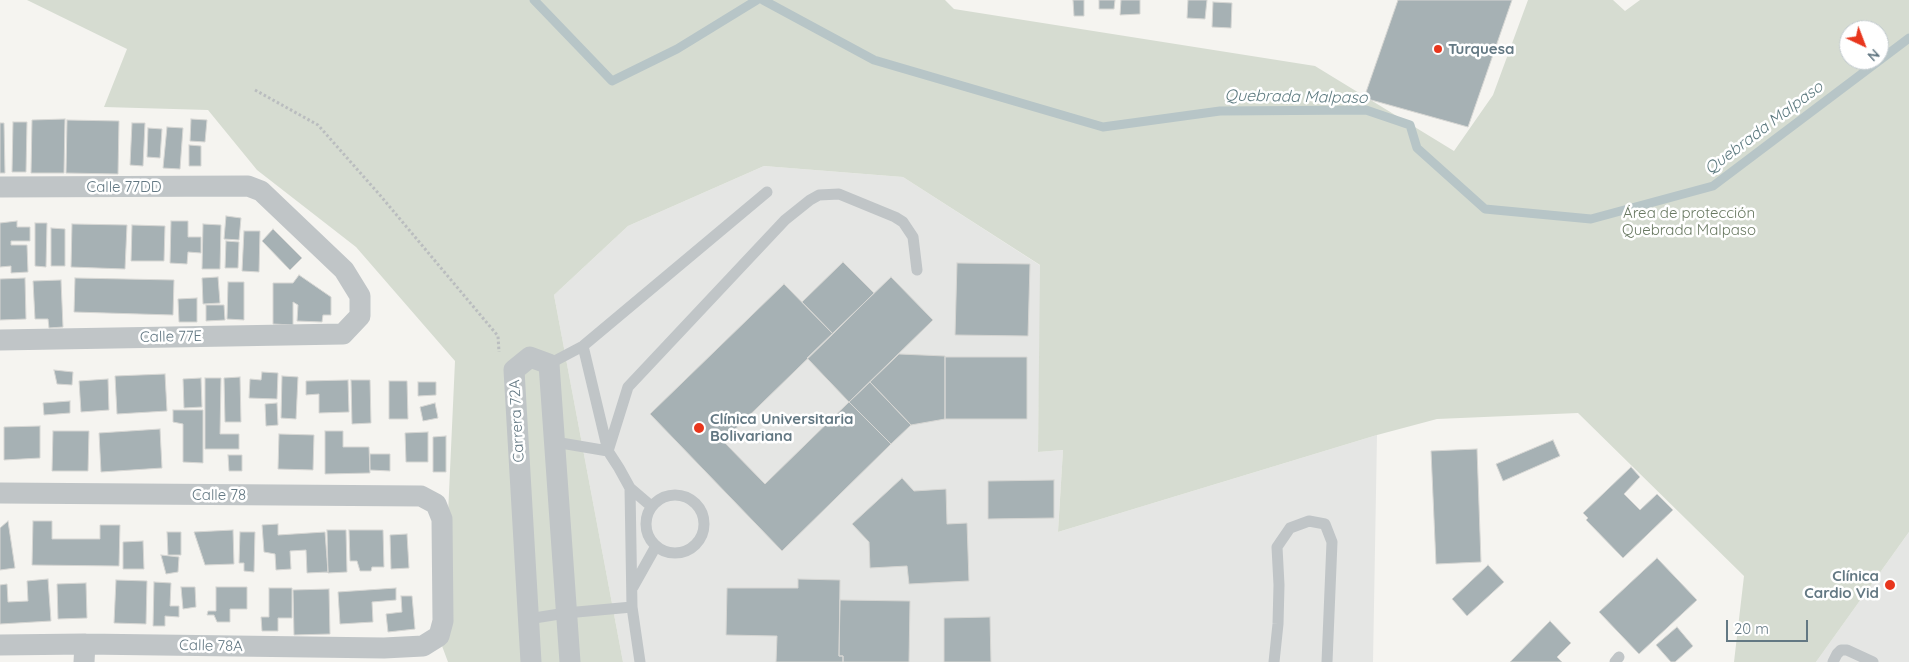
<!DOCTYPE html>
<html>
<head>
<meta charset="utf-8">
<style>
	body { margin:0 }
	#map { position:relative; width:1909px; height:662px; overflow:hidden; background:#f5f4f0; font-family:Quicksand,sans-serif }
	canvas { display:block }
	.north { position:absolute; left:1839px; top:20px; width:50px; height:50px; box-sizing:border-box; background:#fff; border:1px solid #c1c9cd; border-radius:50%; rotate:137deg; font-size:14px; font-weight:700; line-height:20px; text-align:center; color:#637883 }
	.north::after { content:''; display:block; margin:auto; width:18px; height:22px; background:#e8361d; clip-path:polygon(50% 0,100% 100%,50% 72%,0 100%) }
	.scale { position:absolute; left:1726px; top:620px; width:82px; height:22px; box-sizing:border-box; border:2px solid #637883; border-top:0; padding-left:6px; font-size:15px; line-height:18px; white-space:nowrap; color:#637883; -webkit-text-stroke:4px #fff; paint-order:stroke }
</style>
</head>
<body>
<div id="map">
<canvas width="1909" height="662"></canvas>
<div class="north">N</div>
<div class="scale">20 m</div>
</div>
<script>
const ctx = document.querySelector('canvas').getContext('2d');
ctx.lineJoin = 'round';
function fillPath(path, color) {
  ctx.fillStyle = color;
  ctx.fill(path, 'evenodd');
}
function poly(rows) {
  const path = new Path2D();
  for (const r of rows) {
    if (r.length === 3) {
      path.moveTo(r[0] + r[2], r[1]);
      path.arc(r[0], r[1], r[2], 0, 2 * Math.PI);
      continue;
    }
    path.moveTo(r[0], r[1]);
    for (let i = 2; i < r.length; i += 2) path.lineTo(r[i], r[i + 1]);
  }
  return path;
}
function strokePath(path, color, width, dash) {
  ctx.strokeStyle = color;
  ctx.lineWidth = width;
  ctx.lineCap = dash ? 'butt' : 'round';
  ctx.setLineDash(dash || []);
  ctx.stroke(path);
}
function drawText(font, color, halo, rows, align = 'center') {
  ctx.font = font + ' Quicksand,sans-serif';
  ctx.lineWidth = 5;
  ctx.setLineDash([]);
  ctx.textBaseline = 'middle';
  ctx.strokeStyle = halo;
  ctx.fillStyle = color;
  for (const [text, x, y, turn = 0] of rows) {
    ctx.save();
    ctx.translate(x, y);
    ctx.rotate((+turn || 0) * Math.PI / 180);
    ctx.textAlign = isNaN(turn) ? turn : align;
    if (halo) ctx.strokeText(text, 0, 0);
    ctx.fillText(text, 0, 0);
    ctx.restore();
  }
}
fillPath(poly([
	[764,166,903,177,1041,266,1038,452,1063,450,1058,532,1377,435,1373,662,623,662,554,295,628,226],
	[1909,529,1909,662,1816,662,1909,532]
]), '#e5e6e4');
fillPath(poly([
	[27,0,945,0,954,9,1315,66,1454,151,1493,95,1528,0,1613,0,1625,11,1640,0,1909,0,1909,532,1816,662,1734,662,1744,576,1578,413,1437,419,1377,435,1058,532,1063,450,1038,452,1040,265,903,177,764,166,628,226,554,295,623,662,448,662,442,646,455,361,356,247,257,170,208,110,104,107,127,49],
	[1849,30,1879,30,1879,60,1849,60]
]), '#d6dcd1');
strokePath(poly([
	[534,0,612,81,677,49,757,0],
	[763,0,874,60,1103,127,1220,111,1366,110,1410,125,1417,148,1485,209,1591,219,1713,186,1909,38]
]), '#b7c5c7', 9);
const building = poly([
	[1073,0,1084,0,1084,16,1074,16,1073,0],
	[1099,0,1115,0,1114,9,1099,9,1099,0],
	[1121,0,1140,0,1140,14,1120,15,1121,0],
	[1188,0,1207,0,1205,19,1187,18,1188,0],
	[1398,0,1512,0,1468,127,1364,98,1398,0],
	[1213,2,1232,3,1231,28,1212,27,1213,2],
	[65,119,64,173,31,173,32,120,65,119],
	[191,119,207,120,205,142,190,141,191,119],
	[67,120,119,121,118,174,66,173,67,120],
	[13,122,27,122,26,172,12,172,13,122],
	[0,123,4,123,5,173,0,173,0,123],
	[132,123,145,123,143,166,130,165,132,123],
	[167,127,183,128,180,169,163,168,167,127],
	[148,128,162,129,160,158,147,157,148,128],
	[189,145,201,146,201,166,189,166,189,145],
	[226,216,241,218,239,240,224,239,226,216],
	[17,221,17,227,30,227,30,241,11,241,11,245,27,245,28,272,11,273,11,266,0,267,0,223,17,221],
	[171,221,188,221,188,237,201,237,201,253,188,252,187,264,170,263,171,221],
	[35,223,47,223,46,267,35,266,35,223],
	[72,224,127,225,125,269,71,267,72,224],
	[203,224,221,225,220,269,202,269,203,224],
	[132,225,165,226,164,261,131,261,132,225],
	[51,228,65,229,65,266,51,266,51,228],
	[273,229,302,258,290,270,262,241,273,229],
	[244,231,260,231,259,272,242,271,244,231],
	[226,241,239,242,238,268,225,268,226,241],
	[843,262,874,293,833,334,802,302,843,262],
	[957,263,1030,264,1028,336,955,335,957,263],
	[299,275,331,297,331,315,323,315,322,322,297,321,298,305,293,302,293,325,273,324,273,283,293,283,299,275],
	[218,277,220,303,203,304,202,278,218,277],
	[891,277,933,320,849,402,807,358,891,277],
	[25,278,26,319,0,320,0,279,25,278],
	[75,278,174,280,173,315,74,312,75,278],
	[61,280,63,327,49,328,48,319,35,319,33,281,61,280],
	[228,282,244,282,244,320,227,319,228,282],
	[784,284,833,334,723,441,765,484,849,402,891,444,782,551,650,414,784,284],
	[197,298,197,322,179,322,178,299,197,298],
	[206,305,224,305,225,320,206,321,206,305],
	[899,354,945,356,945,419,911,425,870,382,899,354],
	[945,357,1027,357,1027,419,945,419,945,357],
	[54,370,73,372,72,385,57,384,54,370],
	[262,372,278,373,277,399,249,398,250,379,261,380,262,372],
	[165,374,167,411,117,414,115,376,165,374],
	[282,376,298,377,296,419,281,418,282,376],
	[240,377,241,422,225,422,224,378,240,377],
	[201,378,202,407,184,408,183,379,201,378],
	[205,378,221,378,220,434,239,434,239,449,205,449,205,378],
	[108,379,109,410,81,412,79,381,108,379],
	[348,380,349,412,319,413,319,394,306,395,306,381,348,380],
	[351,380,370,380,371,423,352,424,351,380],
	[389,381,407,381,408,419,389,419,389,381],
	[418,382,436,382,436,395,418,396,418,382],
	[870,382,911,425,891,444,849,402,870,382],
	[70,401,70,413,44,415,43,403,70,401],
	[277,403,278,425,266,426,265,404,277,403],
	[435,403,438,418,423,421,420,407,435,403],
	[173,410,203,410,203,463,183,462,183,424,173,422,173,410],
	[40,426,40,458,4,460,4,427,40,426],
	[160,429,162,468,101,472,99,433,160,429],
	[53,431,89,431,88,471,52,471,53,431],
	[325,431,343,431,343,447,369,447,370,473,325,474,325,431],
	[428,432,428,462,406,462,405,433,428,432],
	[279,434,314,435,313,470,278,469,279,434],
	[446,436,446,472,433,472,433,437,446,436],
	[1553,440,1560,456,1503,481,1496,464,1553,440],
	[1477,449,1481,562,1436,564,1431,451,1477,449],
	[370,454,390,454,390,471,370,470,370,454],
	[228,455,242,455,242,471,229,471,228,455],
	[1631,467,1640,477,1624,494,1640,510,1657,494,1673,510,1623,558,1586,520,1588,518,1583,513,1631,467],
	[902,478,914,491,946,489,947,524,967,523,969,581,909,584,907,566,870,568,869,542,852,524,902,478],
	[1054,480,1054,518,988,519,988,481,1054,480],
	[8,521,15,568,0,570,0,528,8,521],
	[33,521,52,521,52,539,100,539,100,525,120,525,119,566,32,565,33,521],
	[278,524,278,535,325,532,328,572,307,573,306,550,290,551,291,569,276,570,275,554,264,552,262,525,278,524],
	[233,530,234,564,205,565,194,532,233,530],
	[327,530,346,530,347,572,328,573,327,530],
	[349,530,383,530,384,567,372,567,371,571,360,571,357,561,350,561,349,530],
	[167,532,181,532,181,555,168,555,167,532],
	[240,532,255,532,254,572,244,571,244,563,239,563,240,532],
	[407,534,409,568,391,569,390,535,407,534],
	[143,541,144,569,123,569,123,542,143,541],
	[161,555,179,557,178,572,166,574,161,555],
	[1657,558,1697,600,1639,654,1599,612,1657,558],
	[1488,565,1504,582,1467,616,1452,599,1488,565],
	[48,579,51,621,0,624,0,585,7,584,8,602,28,601,27,581,48,579],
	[798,579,840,580,839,656,843,656,843,662,776,662,777,636,726,635,727,588,798,588,798,579],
	[116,580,147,581,146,624,114,623,116,580],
	[154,582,171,583,170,606,179,606,179,617,165,616,165,626,153,626,154,582],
	[86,583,87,618,58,619,57,584,86,583],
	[181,587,195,587,196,607,183,609,181,587],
	[216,587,247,587,247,609,230,609,230,622,217,622,214,615,207,615,208,611,216,611,216,587],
	[269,588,292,588,292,618,278,618,278,631,262,631,261,617,269,617,269,588],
	[396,588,396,600,372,602,373,622,340,624,338,592,396,588],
	[329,589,330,634,294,635,293,590,329,589],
	[401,596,412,596,415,629,388,632,386,614,402,612,401,596],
	[840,600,910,601,909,662,843,662,843,656,839,656,840,600],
	[990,617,991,662,944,662,944,618,990,617],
	[1550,621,1571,643,1557,657,1562,662,1510,662,1550,621],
	[1677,627,1693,646,1675,662,1671,662,1656,645,1677,627]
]);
fillPath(building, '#a6b1b4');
strokePath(building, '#d6d6d3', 1);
strokePath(poly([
	[255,90,318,125,379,194,498,336,499,352]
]), '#babdbf', 3, [2.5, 2.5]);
strokePath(poly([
	[549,364,583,346,767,192],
	[555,442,608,451,628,387,785,220,810,200,819,195,839,194,895,217,903,222,913,237,917,270],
	[630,488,651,506],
	[675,524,29],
	[633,587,656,546],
	[632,607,640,662],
	[528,619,566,613,632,607,630,488,619,468,608,451,583,346],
	[1274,662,1278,624,1279,585,1277,547,1290,528,1309,521,1325,524,1332,542,1327,662],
	[1615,662,1619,657],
	[1833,662,1837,654,1841,650,1847,650,1873,662]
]), '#c0c5c7', 11);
strokePath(poly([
	[0,187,248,186,261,191,344,270,360,296,360,316,343,334,0,340],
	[0,493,421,496,436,504,442,519,443,621,439,636,423,646,384,648,85,644,0,645],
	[84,662,85,644],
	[531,662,514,370,530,357,549,364,570,662]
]), '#c0c5c7', 21);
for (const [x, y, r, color] of [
	[1438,49,5,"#e8361d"],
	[699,428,6,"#e8361d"],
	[1890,585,6,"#e8361d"]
]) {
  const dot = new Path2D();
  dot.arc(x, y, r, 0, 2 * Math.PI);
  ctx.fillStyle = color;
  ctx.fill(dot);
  strokePath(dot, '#fff', 2);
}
drawText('bold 15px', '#637883', '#fff', [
	["Turquesa",1448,49],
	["Clínica Universitaria",710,419],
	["Bolivariana",710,436],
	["Clínica",1879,576,"right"],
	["Cardio Vid",1879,593,"right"]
], 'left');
drawText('15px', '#637883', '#fff', [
	["Calle 77DD",124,187],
	["Calle 77E",171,337,-1],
	["Carrera 72A",517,421,-93],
	["Calle 78",219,495],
	["Calle 78A",211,646,1]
]);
drawText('15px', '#697962', '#fff', [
	["Área de protección",1689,213],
	["Quebrada Malpaso",1689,230]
]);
drawText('italic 16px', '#5e7b80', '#fff', [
	["Quebrada Malpaso",1296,97,1],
	["Quebrada Malpaso",1764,128,-37]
]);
</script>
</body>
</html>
